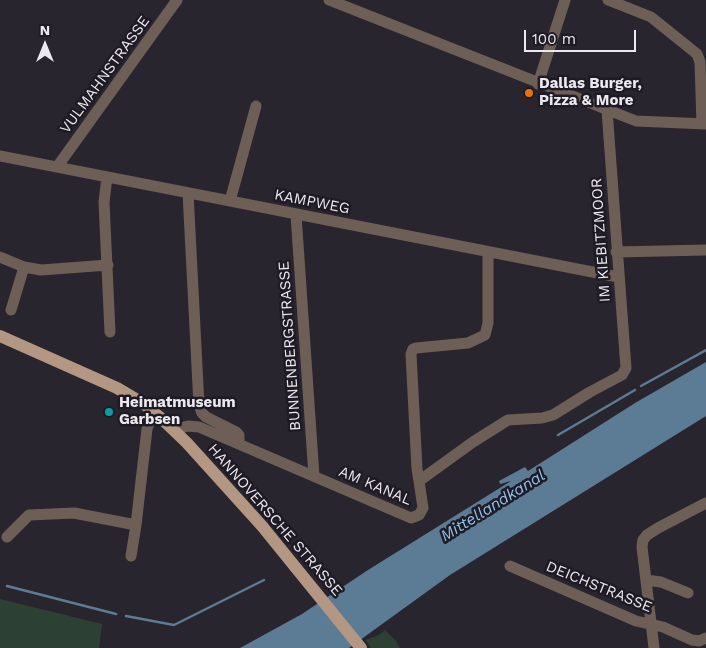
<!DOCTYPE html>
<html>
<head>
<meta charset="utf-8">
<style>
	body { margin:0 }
	#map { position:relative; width:706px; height:648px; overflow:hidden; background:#29252f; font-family:"Work Sans",sans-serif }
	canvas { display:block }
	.north { position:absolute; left:20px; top:20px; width:50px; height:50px; -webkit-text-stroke:4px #1f1b25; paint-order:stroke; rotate:0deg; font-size:14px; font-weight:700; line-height:20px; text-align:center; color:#ebe8ef }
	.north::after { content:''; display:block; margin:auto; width:18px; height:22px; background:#ebe8ef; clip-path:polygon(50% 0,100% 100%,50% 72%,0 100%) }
	.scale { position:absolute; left:524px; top:30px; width:112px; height:22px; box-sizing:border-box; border:2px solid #ebe8ef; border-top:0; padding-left:6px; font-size:15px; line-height:18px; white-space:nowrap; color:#ebe8ef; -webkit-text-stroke:4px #1f1b25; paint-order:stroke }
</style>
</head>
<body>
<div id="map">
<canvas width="706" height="648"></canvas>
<div class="north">N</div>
<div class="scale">100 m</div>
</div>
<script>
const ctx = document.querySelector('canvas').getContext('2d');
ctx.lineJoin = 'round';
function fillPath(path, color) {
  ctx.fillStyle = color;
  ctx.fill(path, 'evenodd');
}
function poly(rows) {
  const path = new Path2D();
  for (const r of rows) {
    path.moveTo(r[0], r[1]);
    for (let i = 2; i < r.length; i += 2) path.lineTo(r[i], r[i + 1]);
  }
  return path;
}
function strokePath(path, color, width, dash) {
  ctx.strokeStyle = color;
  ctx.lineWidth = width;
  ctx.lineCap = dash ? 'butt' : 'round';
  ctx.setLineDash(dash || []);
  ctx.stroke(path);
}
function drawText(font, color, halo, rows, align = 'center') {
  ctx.font = font + ' "Work Sans",sans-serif';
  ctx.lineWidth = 5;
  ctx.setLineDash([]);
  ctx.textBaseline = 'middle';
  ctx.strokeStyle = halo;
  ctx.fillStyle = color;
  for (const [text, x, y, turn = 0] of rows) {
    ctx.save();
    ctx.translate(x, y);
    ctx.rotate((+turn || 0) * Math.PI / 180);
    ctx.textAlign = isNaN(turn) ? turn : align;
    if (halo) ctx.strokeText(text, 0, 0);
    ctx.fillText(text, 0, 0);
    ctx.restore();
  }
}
fillPath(poly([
	[0,599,102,624,99,648,0,648],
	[385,630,396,641,400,648,371,648,366,640,379,635]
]), '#2d4034');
fillPath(poly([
	[706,362,706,416,450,575,349,648,240,648,302,614,368,570,511,481,500,484,499,481,525,467,528,471,635,403]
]), '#5c7b94');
strokePath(poly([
	[641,386,706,350],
	[558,435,635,390],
	[7,586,116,614],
	[126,616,174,625,264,580]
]), '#5c7b94', 2.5);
strokePath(poly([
	[329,0,636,121,706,124],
	[608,0,651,17,697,54,700,62,702,124],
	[538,84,565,0],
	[0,156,618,277],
	[57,167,177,0],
	[107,177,104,202,110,332],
	[188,193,199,405,202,413,206,417,236,432,239,435,239,444],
	[230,201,256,106],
	[296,215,314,476],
	[616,252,706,250],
	[0,257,24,267,41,270,108,265],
	[11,310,24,267],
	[174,430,188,426,199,427,411,518,419,515,423,508,419,481,473,442,508,420,542,418,553,415,590,392,622,375,626,368,607,110],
	[419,481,417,469,411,354,413,349,416,348,468,343,485,335,488,323,488,252],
	[7,537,29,515,74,513,136,525],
	[131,556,136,525,147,429,153,412],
	[510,566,636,621,663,627,692,640,699,641,706,638],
	[646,580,661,582,688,593],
	[654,648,642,547,643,540,647,535,658,528,706,503]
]), '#6d5f56', 11);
strokePath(poly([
	[0,336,117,388,144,404,162,419,187,443,262,526,361,648]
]), '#b49783', 12);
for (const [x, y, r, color] of [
	[529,93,5,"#e8710a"],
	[109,412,5,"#0f9aa8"]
]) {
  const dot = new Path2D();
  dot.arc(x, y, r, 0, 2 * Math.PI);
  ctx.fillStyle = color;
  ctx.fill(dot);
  strokePath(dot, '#1f1b25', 2);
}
drawText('15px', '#ebe8ef', '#1f1b25', [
	["VULMAHNSTRASSE",105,75,-54],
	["KAMPWEG",312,202,11],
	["IM KIEBITZMOOR",601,240,-94],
	["BUNNENBERGSTRASSE",290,346,-94],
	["AM KANAL",375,486,23],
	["HANNOVERSCHE STRASSE",275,520,49],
	["DEICHSTRASSE",599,587,22]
]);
drawText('bold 15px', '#ebe8ef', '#1f1b25', [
	["Dallas Burger,",539,84],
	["Pizza & More",539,101],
	["Heimatmuseum",119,403],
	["Garbsen",119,420]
], 'left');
drawText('italic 16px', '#8fc4ef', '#1f1b25', [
	["Mittellandkanal",493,506,-32]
]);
</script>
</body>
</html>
